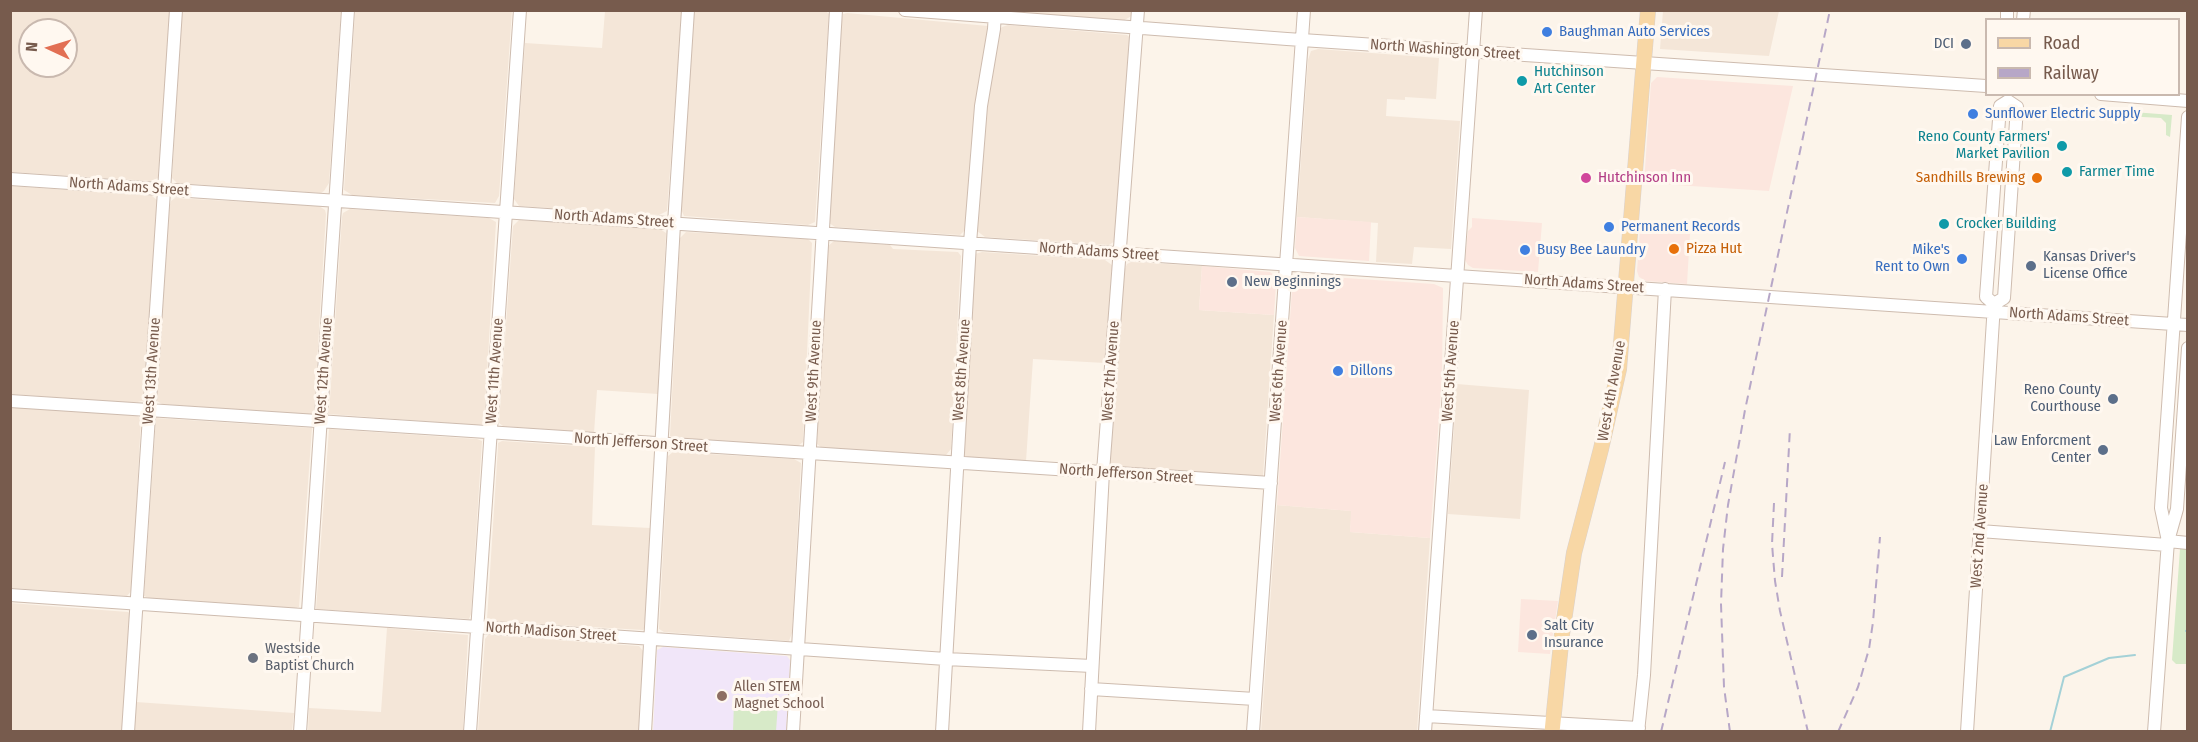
<!DOCTYPE html>
<html>
<head>
<meta charset="utf-8">
<style>
	body { margin:0 }
	#map { position:relative; width:2198px; height:742px; overflow:hidden; background:#fcf4ea; font-family:"Fira Sans Condensed",sans-serif }
	canvas { display:block }
	.frame { position:absolute; inset:0; border:12px solid #775b4d; pointer-events:none }
	.legend { position:absolute; left:1985px; top:18px; width:195px; height:78px; box-sizing:border-box; background:#fff8f0; border:2px solid #c9b9af; margin:0; padding:8px 10px; list-style:none; font-size:18px; color:#775b4d }
	.legend li { display:flex; align-items:center; gap:12px; height:30px }
	.legend b { width:30px; border:2px solid #c9b9af }
	.north { position:absolute; left:18px; top:18px; width:60px; height:60px; box-sizing:border-box; background:#fff8f0; border:2px solid #c9b9af; border-radius:50%; rotate:274deg; font-size:16px; font-weight:700; line-height:24px; text-align:center; color:#775b4d }
	.north::after { content:''; display:block; margin:auto; width:21px; height:27px; background:#e26f53; clip-path:polygon(50% 0,100% 100%,50% 72%,0 100%) }
</style>
</head>
<body>
<div id="map">
<canvas width="2198" height="742"></canvas>
<div class="frame"></div>
<ul class="legend">
<li><b style="height:8px;background:#f8d7a5"></b>Road</li>
<li><b style="height:8px;background:#b7a7c7"></b>Railway</li>
</ul>
<div class="north">N</div>
</div>
<script>
const ctx = document.querySelector('canvas').getContext('2d');
ctx.lineJoin = 'round';
function fillPath(path, color) {
  ctx.fillStyle = color;
  ctx.fill(path, 'evenodd');
}
function poly(rows) {
  const path = new Path2D();
  for (const r of rows) {
    path.moveTo(r[0], r[1]);
    for (let i = 2; i < r.length; i += 2) path.lineTo(r[i], r[i + 1]);
  }
  return path;
}
function strokePath(path, color, width, dash) {
  ctx.strokeStyle = color;
  ctx.lineWidth = width;
  ctx.lineCap = dash ? 'butt' : 'round';
  ctx.setLineDash(dash || []);
  ctx.stroke(path);
}
function drawText(font, color, halo, rows, align = 'center') {
  ctx.font = font + ' "Fira Sans Condensed",sans-serif';
  ctx.lineWidth = 6;
  ctx.setLineDash([]);
  ctx.textBaseline = 'middle';
  ctx.strokeStyle = halo;
  ctx.fillStyle = color;
  for (const [text, x, y, turn = 0] of rows) {
    ctx.save();
    ctx.translate(x, y);
    ctx.rotate((+turn || 0) * Math.PI / 180);
    ctx.textAlign = isNaN(turn) ? turn : align;
    if (halo) ctx.strokeText(text, 0, 0);
    ctx.fillText(text, 0, 0);
    ctx.restore();
  }
}
fillPath(poly([
	[11,11,170,11,158,178,150,181,11,172],
	[30,30,66,30,66,66,30,66],
	[182,11,341,11,329,183,324,191,321,193,177,183,172,178],
	[355,11,512,11,499,196,495,203,352,195,344,190],
	[605,11,682,11,667,211,659,215,519,206,514,199,525,43,602,48],
	[826,11,829,14,815,222,808,225,684,216,681,209,694,11],
	[1003,11,1133,11,1133,15,1123,21],
	[1663,11,1663,10,1779,11,1769,56,1660,49],
	[847,13,988,26,966,229,960,235,835,227,829,223,842,20,843,14],
	[1008,25,1127,35,1131,38,1115,241,1109,245,985,237,977,231,985,120,999,30,1002,27],
	[1318,49,1439,58,1436,99,1405,97,1405,100,1387,99,1386,116,1460,121,1451,249,1414,247,1412,264,1376,262,1378,223,1297,217,1308,60,1311,51],
	[11,186,152,196,157,200,143,401,132,403,11,394],
	[175,198,319,206,325,210,326,214,314,412,312,415,162,404,157,401,169,208,171,201],
	[350,209,489,218,496,222,484,424,475,425,329,414,342,217,343,213],
	[519,220,660,229,666,233,658,394,597,390,594,433,503,426,499,423,513,226],
	[686,232,808,239,812,243,803,442,798,446,674,438,670,436,680,238],
	[834,241,890,245,893,249,958,252,961,256,951,449,946,455,822,448,817,444,827,247],
	[982,252,1105,260,1112,265,1112,269,1105,363,1033,359,1026,461,965,457,962,452,975,254],
	[1131,262,1202,266,1199,310,1274,315,1263,476,1110,466,1124,271,1127,264],
	[1457,384,1529,390,1520,519,1448,514],
	[10,407,135,415,141,418,132,590,127,596,11,588],
	[156,418,312,428,299,607,294,608,149,598,144,596],
	[329,429,477,439,482,441,471,614,469,619,316,609],
	[502,441,595,447,592,525,650,528,645,628,643,630,491,621,487,619,498,447,498,443],
	[673,452,794,459,801,463,792,633,789,641,664,632,659,629,668,456],
	[1277,505,1352,511,1350,532,1430,538,1417,731,1261,732],
	[10,603,128,612,130,614,122,731,11,731],
	[387,628,468,635,463,731,308,731,309,708,381,712],
	[488,635,639,646,643,651,639,731,478,731,485,639],
	[136,702,294,713,292,731,134,731]
]), '#f4e6d8');
fillPath(poly([
	[1657,77,1793,86,1769,191,1644,183,1651,83],
	[1297,217,1371,222,1369,261,1299,256,1295,248],
	[1472,218,1542,223,1538,272,1473,268,1468,265,1465,260,1468,231,1472,227],
	[1640,230,1690,234,1687,284,1646,281,1639,277,1637,271],
	[1202,266,1270,272,1274,275,1276,284,1274,315,1199,310],
	[1301,275,1434,284,1443,288,1442,378,1430,538,1350,532,1351,511,1277,505,1292,290,1297,278],
	[1521,599,1558,601,1550,654,1518,652]
]), '#fce6de');
fillPath(poly([
	[663,647,787,656,790,660,786,731,653,732,657,650]
]), '#f1e6f9');
fillPath(poly([
	[2107,110,2172,115,2170,137,2166,135,2166,123,2161,118,2107,115],
	[2182,547,2187,547,2187,664,2176,664,2172,660,2180,549],
	[734,702,778,704,776,731,733,731]
]), '#d7eac8');
strokePath(poly([
	[2186,631,2188,630],
	[2050,732,2064,677,2109,658,2135,655]
]), '#a4d1d7', 2);
const minor = poly([
	[905,10,1287,39,1986,86],
	[2007,20,2007,10],
	[2023,20,2024,10],
	[2101,94,2188,101],
	[10,179,2188,325],
	[1994,304,2004,298,2017,107,2008,101],
	[1994,304,1986,297,2000,106,2008,101],
	[10,401,1271,483],
	[1980,531,2167,545],
	[2168,541,2161,508,2188,117],
	[2168,541,2188,543],
	[10,595,946,659,1092,666],
	[1091,689,1255,699],
	[1426,716,1639,728],
	[128,732,176,10],
	[300,732,348,10],
	[470,732,520,10],
	[645,732,674,224,688,10],
	[793,732,836,10],
	[942,732,970,243,981,106,994,29,995,12],
	[1089,732,1103,472,1138,10],
	[1253,732,1304,10],
	[1425,732,1476,10],
	[1638,732,1644,675,1665,289],
	[1967,732,1994,304],
	[2154,732,2168,541,2177,509,2188,348]
]);
const major = poly([
	[1552,732,1562,634,1574,553,1601,449,1619,369,1648,10]
]);
strokePath(minor, '#cebcaf', 14);
strokePath(major, '#d9d1cd', 16);
strokePath(minor, '#fff', 12);
strokePath(major, '#f8d7a5', 15);
strokePath(poly([
	[1774,503,1772,544,1775,581,1780,611,1808,732],
	[1782,577,1790,428],
	[1661,732,1725,462],
	[1730,732,1724,687,1721,604,1723,549,1728,505,1745,410,1830,10],
	[1838,732,1858,687,1869,649,1873,622,1880,537]
]), '#b7a7c7', 2, [9, 6]);
for (const [x, y, r, color] of [
	[1547,32,6,"#3f7fe0"],
	[1966,44,6,"#5c6f8a"],
	[1522,81,6,"#0f9aa8"],
	[1973,114,6,"#3f7fe0"],
	[2062,146,6,"#0f9aa8"],
	[2067,172,6,"#0f9aa8"],
	[1586,178,6,"#d1479c"],
	[2037,178,6,"#e8710a"],
	[1944,224,6,"#0f9aa8"],
	[1609,227,6,"#3f7fe0"],
	[1674,249,6,"#e8710a"],
	[1525,250,6,"#3f7fe0"],
	[1962,259,6,"#3f7fe0"],
	[2031,266,6,"#5c6f8a"],
	[1232,282,6,"#5c6f8a"],
	[1338,371,6,"#3f7fe0"],
	[2113,399,6,"#5c6f8a"],
	[2103,450,6,"#5c6f8a"],
	[1532,635,6,"#5c6f8a"],
	[253,658,6,"#6b7280"],
	[722,696,6,"#8d6e63"]
]) {
  const dot = new Path2D();
  dot.arc(x, y, r, 0, 2 * Math.PI);
  ctx.fillStyle = color;
  ctx.fill(dot);
  strokePath(dot, '#fff8f0', 2);
}
drawText('15px', '#366cbe', '#fff8f0', [
	["Baughman Auto Services",1559,32],
	["Sunflower Electric Supply",1985,114],
	["Permanent Records",1621,227],
	["Busy Bee Laundry",1537,250],
	["Mike's",1950,250,"right"],
	["Rent to Own",1950,267,"right"],
	["Dillons",1350,371]
], 'left');
drawText('15px', '#4e5e75', '#fff8f0', [
	["DCI",1954,44],
	["Kansas Driver's",2043,257,"left"],
	["License Office",2043,274,"left"],
	["New Beginnings",1244,282,"left"],
	["Reno County",2101,390],
	["Courthouse",2101,407],
	["Law Enforcment",2091,441],
	["Center",2091,458],
	["Salt City",1544,626,"left"],
	["Insurance",1544,643,"left"]
], 'right');
drawText('15px', '#775b4d', '#fff8f0', [
	["North Washington Street",1445,50,4],
	["North Adams Street",129,187,4],
	["North Adams Street",614,219,4],
	["North Adams Street",1099,252,4],
	["North Adams Street",1584,284,4],
	["North Adams Street",2069,317,4],
	["West 8th Avenue",962,370,-86],
	["West 13th Avenue",152,371,-86],
	["West 12th Avenue",324,371,-86],
	["West 11th Avenue",495,371,-86],
	["West 9th Avenue",814,371,-87],
	["West 7th Avenue",1111,371,-86],
	["West 6th Avenue",1279,371,-86],
	["West 5th Avenue",1451,371,-86],
	["West 4th Avenue",1612,391,-80],
	["North Jefferson Street",641,443,4],
	["North Jefferson Street",1126,474,4],
	["West 2nd Avenue",1980,536,-86],
	["North Madison Street",551,632,4]
]);
drawText('15px', '#0d838f', '#fff8f0', [
	["Hutchinson",1534,72],
	["Art Center",1534,89],
	["Reno County Farmers'",2050,137,"right"],
	["Market Pavilion",2050,154,"right"],
	["Farmer Time",2079,172],
	["Crocker Building",1956,224]
], 'left');
drawText('15px', '#b23c85', '#fff8f0', [
	["Hutchinson Inn",1598,178]
], 'left');
drawText('15px', '#c56008', '#fff8f0', [
	["Sandhills Brewing",2025,178],
	["Pizza Hut",1686,249,"left"]
], 'right');
drawText('15px', '#5b616d', '#fff8f0', [
	["Westside",265,649],
	["Baptist Church",265,666]
], 'left');
drawText('15px', '#785e54', '#fff8f0', [
	["Allen STEM",734,687],
	["Magnet School",734,704]
], 'left');
</script>
</body>
</html>
